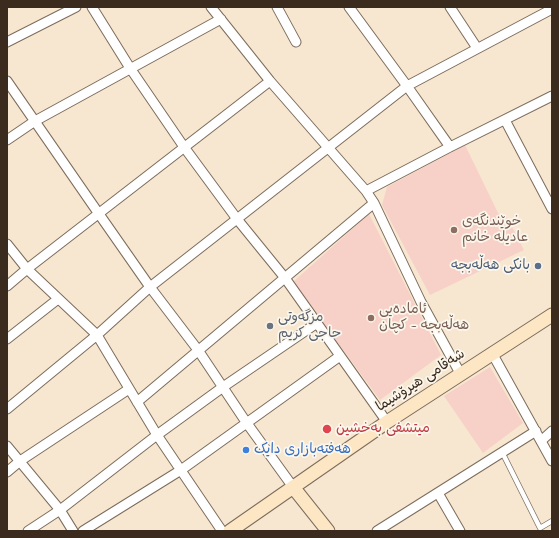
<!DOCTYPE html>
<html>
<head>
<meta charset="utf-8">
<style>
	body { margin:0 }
	#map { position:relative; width:559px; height:538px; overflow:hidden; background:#f7e6d0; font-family:Mynerve,sans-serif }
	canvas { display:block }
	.frame { position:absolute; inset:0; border:8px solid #3b2a1e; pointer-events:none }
</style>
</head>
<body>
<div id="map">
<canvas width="559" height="538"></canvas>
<div class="frame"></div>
</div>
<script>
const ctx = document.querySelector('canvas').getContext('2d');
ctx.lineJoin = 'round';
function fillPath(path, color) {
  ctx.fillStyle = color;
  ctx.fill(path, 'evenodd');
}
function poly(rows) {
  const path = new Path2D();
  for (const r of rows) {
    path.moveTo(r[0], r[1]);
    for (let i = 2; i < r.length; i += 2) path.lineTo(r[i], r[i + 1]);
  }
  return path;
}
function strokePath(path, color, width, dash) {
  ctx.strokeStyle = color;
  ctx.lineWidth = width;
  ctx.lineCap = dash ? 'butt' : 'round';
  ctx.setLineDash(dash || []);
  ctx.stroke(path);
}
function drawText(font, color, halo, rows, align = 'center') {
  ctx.font = font + ' Mynerve,"Playpen Sans Arabic",sans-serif';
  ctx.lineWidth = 3.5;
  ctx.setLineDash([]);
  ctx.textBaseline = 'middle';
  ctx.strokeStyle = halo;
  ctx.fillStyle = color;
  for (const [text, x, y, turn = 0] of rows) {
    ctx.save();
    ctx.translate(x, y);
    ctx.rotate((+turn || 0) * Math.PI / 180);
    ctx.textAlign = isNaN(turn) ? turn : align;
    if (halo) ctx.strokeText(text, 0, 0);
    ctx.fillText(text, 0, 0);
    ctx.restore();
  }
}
fillPath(poly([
	[465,145,500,217,506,215,524,250,430,295,382,205,387,187],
	[369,214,441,355,380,400,293,282],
	[490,367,523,423,483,453,444,396]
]), '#f7d1c7');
const lane = poly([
	[502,452,540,528,552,521]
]);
const street = poly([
	[92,7,130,68,184,147,237,219,285,278,387,422],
	[211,7,270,81,366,191,374,203,421,302,460,373],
	[277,7,296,42],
	[349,7,407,86,450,147],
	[450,7,477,48],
	[7,42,76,7],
	[7,81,99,214,150,287,198,350,246,422,293,487],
	[505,120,552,209],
	[7,140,35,121,221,19],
	[366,191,450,147,552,96],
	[7,244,27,269,97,335,157,435,222,531],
	[7,286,27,269,270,81],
	[7,339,58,299],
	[492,353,552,461],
	[137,402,374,203],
	[7,409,97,335,150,287,407,86,552,9],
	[541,441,552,431],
	[7,446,60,510,73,531],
	[7,472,20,461,129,389],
	[438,493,460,531],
	[28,531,60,510,157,435,223,387,317,323],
	[83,531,181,470,340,356],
	[377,531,536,431]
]);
const secondary = poly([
	[293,487,328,531],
	[230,531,387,422,552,315]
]);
strokePath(lane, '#7d6c5c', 6);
strokePath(street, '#7d6c5c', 11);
strokePath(secondary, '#7d6c5c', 15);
strokePath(lane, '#fff', 4.5);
strokePath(street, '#fff', 9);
strokePath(secondary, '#fce6c4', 13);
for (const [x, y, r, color] of [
	[454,230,4,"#8d6e63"],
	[538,266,4,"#5c6f8a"],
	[371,318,4,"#8d6e63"],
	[270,326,4,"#6b7280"],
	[327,429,5,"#e0444e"],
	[246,450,4,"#3f7fe0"]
]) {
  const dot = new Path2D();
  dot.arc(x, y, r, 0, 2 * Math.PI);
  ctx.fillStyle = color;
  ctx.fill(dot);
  strokePath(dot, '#fbf7ec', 1.5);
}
drawText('14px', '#785e54', '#fbf7ec', [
	["خوێندنگەی",462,222],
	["عادیلە خانم",462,238],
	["ئامادەیی",379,310],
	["هەڵەبجە - کچان",379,326]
], 'left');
drawText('14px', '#4e5e75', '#fbf7ec', [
	["بانکی هەڵەبجە",530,266]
], 'right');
drawText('14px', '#5b616d', '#fbf7ec', [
	["مزگە‌وتی",278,318],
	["حاجی كریم",278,334]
], 'left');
drawText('14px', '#3b2a1e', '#fbf7ec', [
	["شەقامی هیرۆشیما",421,381,-33]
]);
drawText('14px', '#be3a42', '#fbf7ec', [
	["میتشفی بەخشین",336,429]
], 'left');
drawText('14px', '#366cbe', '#fbf7ec', [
	["هەفتەبازاری دایک",254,450]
], 'left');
</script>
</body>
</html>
